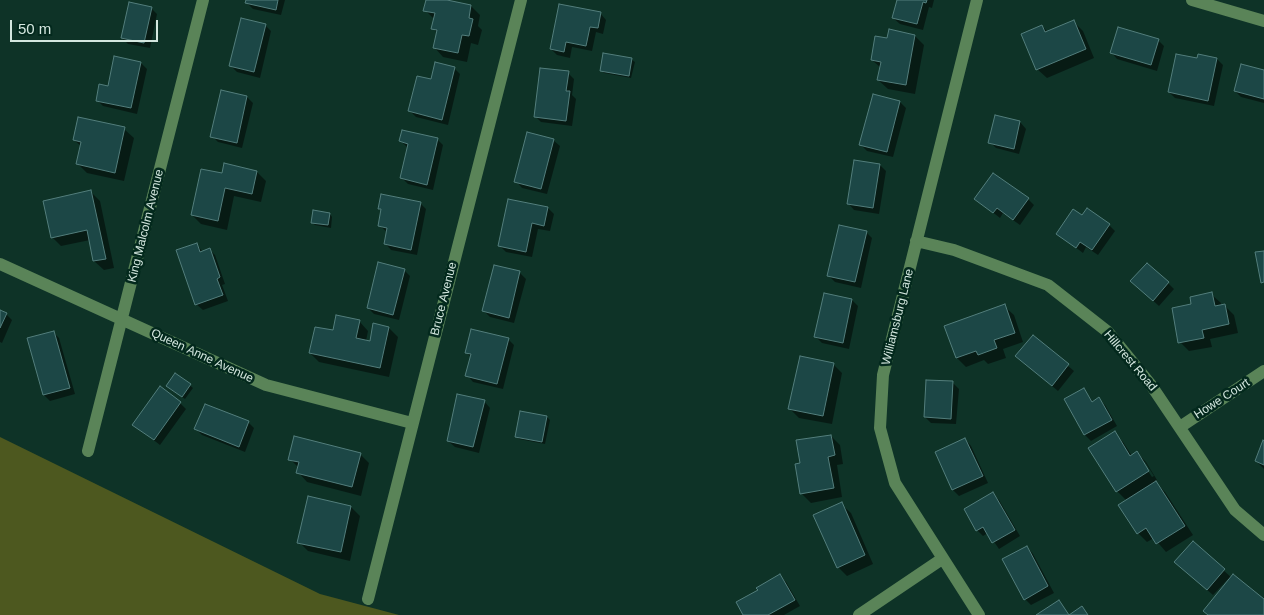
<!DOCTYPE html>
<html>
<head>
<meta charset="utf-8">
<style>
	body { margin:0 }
	#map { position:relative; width:1264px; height:615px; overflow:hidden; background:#0e3327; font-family:Helvetica,sans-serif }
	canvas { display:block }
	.scale { position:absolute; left:10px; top:20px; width:148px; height:22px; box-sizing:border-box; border:2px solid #d4e7df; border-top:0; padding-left:6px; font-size:15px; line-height:18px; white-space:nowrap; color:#d4e7df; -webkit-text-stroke:4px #03291d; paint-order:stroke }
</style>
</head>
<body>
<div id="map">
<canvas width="1264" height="615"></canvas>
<div class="scale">50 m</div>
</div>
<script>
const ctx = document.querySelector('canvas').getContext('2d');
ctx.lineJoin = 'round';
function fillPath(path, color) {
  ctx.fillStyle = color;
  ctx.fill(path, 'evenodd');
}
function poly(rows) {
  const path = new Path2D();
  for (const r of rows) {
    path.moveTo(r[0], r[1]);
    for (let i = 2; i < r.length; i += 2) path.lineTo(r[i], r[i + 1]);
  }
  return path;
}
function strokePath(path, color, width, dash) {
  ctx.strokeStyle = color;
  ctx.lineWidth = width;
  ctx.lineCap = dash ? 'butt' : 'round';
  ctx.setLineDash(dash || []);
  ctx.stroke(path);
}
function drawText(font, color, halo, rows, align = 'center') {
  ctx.font = font + ' Helvetica,sans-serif';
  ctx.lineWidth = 5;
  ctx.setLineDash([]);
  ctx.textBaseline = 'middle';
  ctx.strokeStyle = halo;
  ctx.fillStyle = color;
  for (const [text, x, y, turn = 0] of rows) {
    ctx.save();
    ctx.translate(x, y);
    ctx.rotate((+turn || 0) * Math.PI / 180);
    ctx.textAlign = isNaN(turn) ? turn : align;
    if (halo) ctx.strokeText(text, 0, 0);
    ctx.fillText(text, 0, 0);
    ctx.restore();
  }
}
fillPath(poly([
	[0,437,320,594,399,615,0,615]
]), '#4d581f');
fillPath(poly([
	[247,0,285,0,281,15,253,9,247,3],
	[427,0,441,0,471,6,480,15,478,26,482,30,478,45,471,43,467,62,443,57,434,47,437,33,433,28,435,20,425,10],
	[898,0,934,0,932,8,929,7,923,30,900,24,893,18],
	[151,8,157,14,150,48,128,44,122,38],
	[600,13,606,20,603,34,596,32,592,51,572,47,570,58,557,55,551,49],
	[1074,22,1083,31,1094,58,1047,78,1037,69,1042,26,1048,32],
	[265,25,271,31,260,78,237,72,231,66],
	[915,36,924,45,915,94,888,89,878,80,881,68,872,60],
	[1158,40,1164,46,1157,71,1117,59,1111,52],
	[604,54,632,60,635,62,631,78,604,73,601,70],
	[1217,59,1223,65,1214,106,1175,98,1169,92,1198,60],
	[141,63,147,69,137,114,103,106,97,100,109,88],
	[454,68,460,74,448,125,416,117,410,111,432,81],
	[1264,72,1264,103,1241,97,1235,91],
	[568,73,574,79,572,95,576,99,572,126,541,122,535,116],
	[222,92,247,97,253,103,242,148,218,142,212,136],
	[874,96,900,102,906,108,893,157,867,151,861,145],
	[1020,122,1026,129,1019,154,996,148,990,142],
	[124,129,134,138,124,181,87,173,78,164,82,147,74,140],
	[437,139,443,145,433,190,408,184,402,178,408,148,401,141],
	[553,140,560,146,547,194,522,188,516,181],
	[880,165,886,171,879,214,854,210,848,203],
	[257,172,266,181,261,202,234,196,227,230,201,224,192,215,223,174],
	[91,192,100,201,114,268,104,270,94,261,90,240,61,246,52,237],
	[976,199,1028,199,1034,205,1020,225,1003,213,1000,218],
	[420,203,426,209,417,255,391,250,385,243,387,232,379,225,382,211,379,208],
	[548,208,554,214,550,231,538,229,532,257,506,252,500,246],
	[330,214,332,217,331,228,315,225,312,223],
	[1082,217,1109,225,1115,231,1098,255,1086,247,1083,253,1058,234],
	[866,232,872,238,861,288,835,282,829,276],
	[196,244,203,252,209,249,215,255,225,284,222,285,228,301,203,310,196,304],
	[404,270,410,276,399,320,374,314,368,308],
	[519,272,526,279,514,323,490,317,484,311],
	[1168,283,1174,289,1159,306,1138,287],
	[1211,294,1221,303,1221,306,1225,306,1234,315,1238,333,1210,339,1212,347,1189,351,1180,342,1193,305],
	[852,300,858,306,849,349,822,343,816,337],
	[1004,306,1014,315,1023,342,1003,349,1006,358,988,364,984,360,966,367,957,358],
	[0,311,6,314,12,320,2,343,0,342],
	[359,321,368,331,366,341,370,342,389,328,398,337,389,377,319,362,310,353,334,332],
	[53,332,59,338,75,394,50,401,44,395],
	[1033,336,1074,371,1058,391,1023,362],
	[508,339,514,345,503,389,473,382,467,375,471,357,467,353],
	[833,364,842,373,832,424,799,418,790,409],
	[176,374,193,388,185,399,170,389],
	[953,383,959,389,956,424,931,423,925,417],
	[1084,389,1093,402,1099,399,1105,405,1117,426,1091,441,1085,435,1065,399],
	[484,401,490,408,479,453,455,447,448,441],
	[180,403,186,409,160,445,134,425],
	[521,412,547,417,550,420,545,444,519,439,517,436],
	[248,422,254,428,245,452,202,435,196,429],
	[1114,433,1123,442,1132,456,1137,453,1146,462,1157,480,1155,482,1165,492,1193,535,1166,552,1154,538,1147,542,1138,533,1127,501,1117,491],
	[1142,462,1145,462,1154,476,1152,477],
	[831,436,840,445,843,464,837,465,842,497,811,503,802,494,802,464],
	[965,439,971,446,988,483,959,496,953,490,936,452],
	[1264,442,1264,469,1256,461],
	[360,454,369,463,361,496,307,482,298,472,299,468,290,459],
	[993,494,999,500,1020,536,999,549,988,533,983,536,977,530],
	[841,504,851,513,873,564,847,576,838,567],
	[351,507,360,516,350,561,308,551,299,542],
	[1193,543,1232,578,1264,601,1264,615,1209,615,1229,581,1228,579,1213,595,1182,568],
	[1027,547,1033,554,1054,593,1031,605,1025,599],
	[780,576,786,582,800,606,784,615,744,615]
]), '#0007');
const building = poly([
	[246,0,278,0,276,10,245,3,246,0],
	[426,0,447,0,471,5,469,18,473,19,469,36,462,35,458,53,433,48,437,30,431,29,435,13,423,11,426,0],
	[897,0,927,0,926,3,923,2,917,24,892,18,897,0],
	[129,2,152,7,144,43,121,38,129,2],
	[559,4,601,12,598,28,590,27,586,46,566,42,564,52,550,49,559,4],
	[241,18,266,24,254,72,229,66,241,18],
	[1074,20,1086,49,1036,70,1021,34,1042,25,1045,32,1074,20],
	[1118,27,1159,39,1151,65,1110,53,1118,27],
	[889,29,915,35,906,85,877,80,881,62,871,60,875,36,887,38,889,29],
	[603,53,632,58,629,76,600,71,603,53],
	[1176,54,1197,58,1198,54,1217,58,1208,101,1168,92,1176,54],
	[114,56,141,62,131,108,96,101,99,84,108,86,114,56],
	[435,62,455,67,442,120,408,111,417,76,431,79,435,62],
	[1241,64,1264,70,1264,99,1234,91,1241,64],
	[540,68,569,71,566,91,570,91,566,121,534,117,540,68],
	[221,90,247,96,237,143,210,137,221,90],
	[873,94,900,101,887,152,859,145,873,94],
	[995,115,1020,121,1014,149,988,143,995,115],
	[78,117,125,127,115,173,76,164,81,142,73,140,78,117],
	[402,130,438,138,427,185,400,178,408,144,399,141,402,130],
	[527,132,554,139,541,189,514,182,527,132],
	[854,160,880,164,873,208,847,204,854,160],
	[224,163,257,171,252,194,225,188,218,221,191,215,201,169,222,173,224,163],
	[993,173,1029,198,1013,220,997,208,993,213,974,199,993,173],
	[91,190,106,259,93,261,87,230,51,238,43,201,91,190],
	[381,194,421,202,411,250,384,244,387,228,378,226,381,209,378,209,381,194],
	[508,199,548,207,544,226,532,223,526,252,498,246,508,199],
	[1087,208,1110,224,1092,250,1080,242,1076,248,1056,234,1073,209,1082,215,1087,208],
	[313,210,330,213,328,225,311,223,313,210],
	[839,225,867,231,855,282,827,276,839,225],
	[197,243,200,252,210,248,220,277,217,279,223,295,195,305,176,250,197,243],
	[1264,251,1264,282,1261,283,1255,252,1264,251],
	[378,262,405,269,393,315,367,308,378,262],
	[1147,263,1169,282,1153,301,1130,281,1147,263],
	[494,265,520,271,509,318,482,311,494,265],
	[1212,292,1215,306,1225,304,1229,324,1202,330,1204,338,1178,343,1172,308,1191,304,1190,297,1212,292],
	[824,293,852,299,843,343,814,337,824,293],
	[1005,304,1015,333,994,340,997,348,978,355,976,351,956,358,944,326,1005,304],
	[0,310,7,313,0,328,0,310],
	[336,315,360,320,356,338,370,341,373,323,389,327,380,368,309,353,315,327,333,330,336,315],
	[471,329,509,338,497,384,465,376,471,354,465,353,471,329],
	[54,331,70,388,43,395,27,338,54,331],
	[1033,335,1069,364,1052,386,1015,356,1033,335],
	[800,356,834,363,823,416,788,409,800,356],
	[175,373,191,384,182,397,166,386,175,373],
	[926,380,953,381,951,419,924,417,926,380],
	[160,386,181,402,154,440,132,425,160,386],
	[1084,388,1092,402,1099,397,1112,420,1084,435,1064,399,1084,388],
	[457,394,485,400,473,447,447,441,457,394],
	[205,404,249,421,239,447,194,429,205,404],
	[520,411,547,416,542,442,515,437,520,411],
	[1115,431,1130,456,1137,451,1149,471,1116,492,1088,448,1115,431],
	[831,435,835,455,828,457,834,488,800,494,795,464,800,463,796,440,831,435],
	[294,436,361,453,352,487,296,473,299,462,288,460,294,436],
	[965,438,983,476,952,490,935,452,965,438],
	[1263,440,1264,441,1264,465,1255,461,1263,440],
	[1156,481,1185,526,1156,544,1146,528,1137,534,1118,505,1156,481],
	[993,492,1015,530,992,543,983,527,976,531,964,509,993,492],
	[308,496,351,506,341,552,297,543,308,496],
	[842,502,865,555,837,568,813,515,842,502],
	[1193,541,1225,569,1207,590,1174,562,1193,541],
	[1027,546,1048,586,1024,600,1002,559,1027,546],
	[780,574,795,600,768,615,743,615,736,602,758,590,756,588,780,574],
	[1233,574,1264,599,1264,615,1208,615,1203,611,1233,574],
	[1059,600,1069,615,1082,606,1088,615,1036,615,1059,600]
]);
fillPath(building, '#1c4746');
strokePath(building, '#537e7c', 1);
strokePath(poly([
	[977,0,883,375,880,428,895,483,979,615],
	[1192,0,1264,21],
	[916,241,954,250,1048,285,1108,332,1151,385,1235,510,1264,535],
	[0,264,266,385,412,423],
	[1180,427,1264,371],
	[88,451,203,0],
	[368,599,521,0],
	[859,615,942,559]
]), '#5a8458', 12);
drawText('12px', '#d4e7df', '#03291d', [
	["King Malcolm Avenue",146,226,-76],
	["Bruce Avenue",444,299,-76],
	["Williamsburg Lane",898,317,-76],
	["Queen Anne Avenue",202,356,25],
	["Hillcrest Road",1130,361,50],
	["Howe Court",1222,399,-33]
]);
</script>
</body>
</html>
